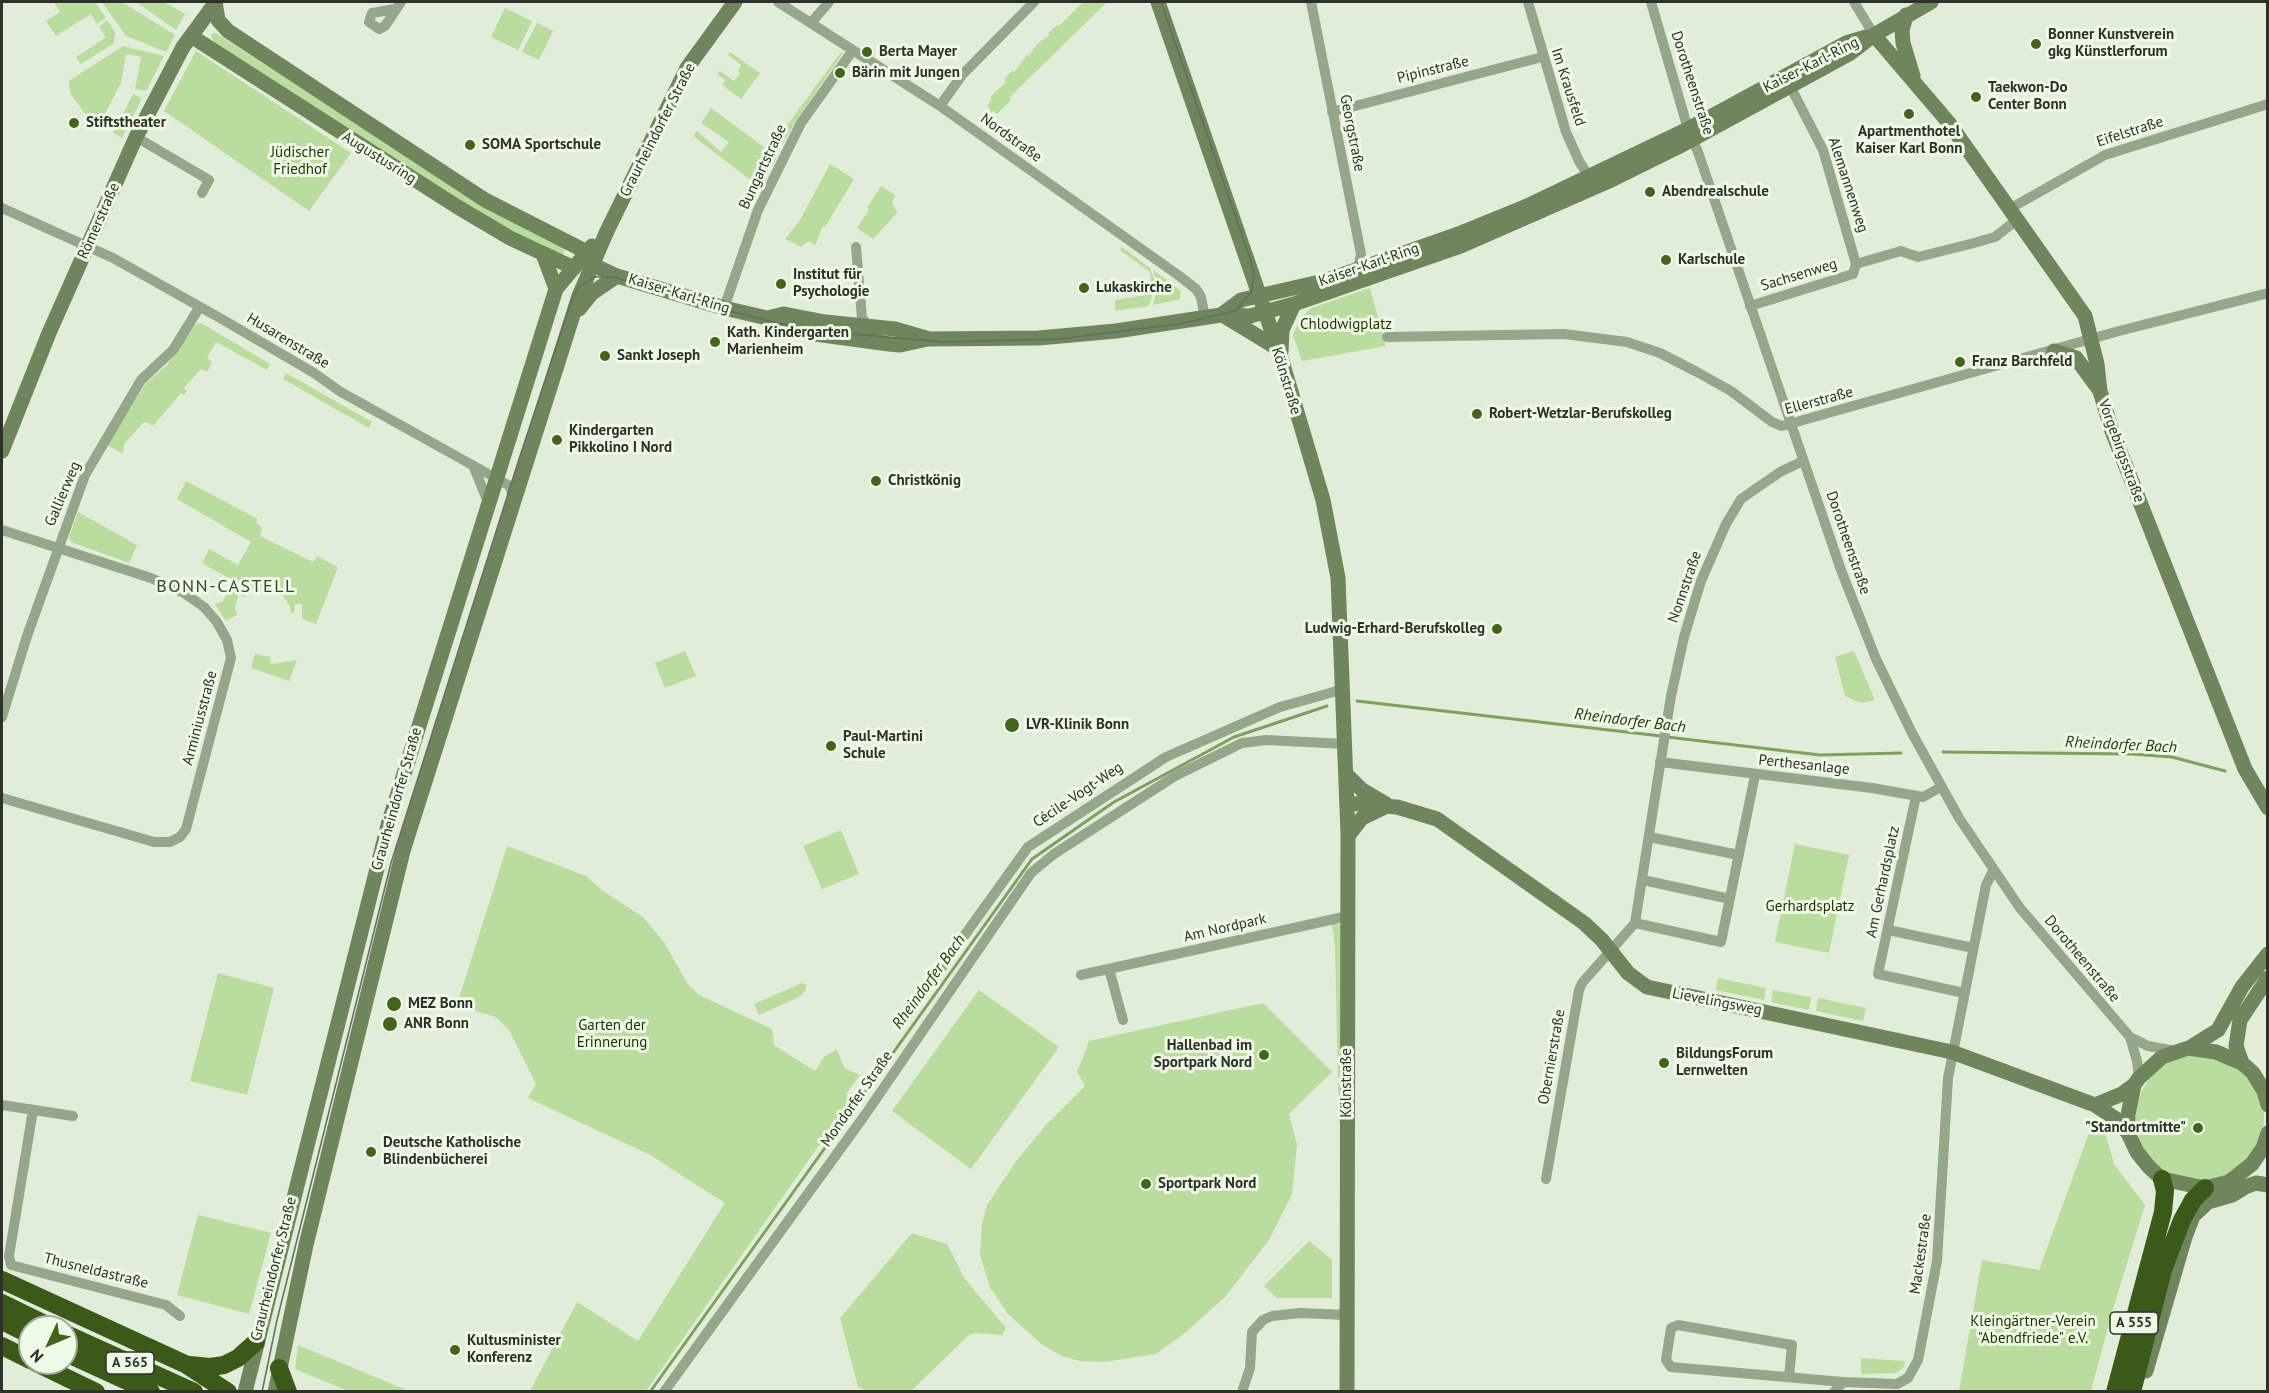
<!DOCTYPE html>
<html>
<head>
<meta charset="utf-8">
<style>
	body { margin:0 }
	#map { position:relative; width:2269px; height:1393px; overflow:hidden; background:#e2edd9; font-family:"PT Sans",sans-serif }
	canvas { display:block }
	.frame { position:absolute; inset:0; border:3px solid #2d312a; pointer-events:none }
	.north { position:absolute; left:18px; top:1315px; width:60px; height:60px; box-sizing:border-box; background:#effae6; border:2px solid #a1aa9b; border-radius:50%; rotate:226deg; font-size:16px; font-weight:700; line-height:24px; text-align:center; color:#2d312a }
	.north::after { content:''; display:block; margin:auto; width:21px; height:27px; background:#42641c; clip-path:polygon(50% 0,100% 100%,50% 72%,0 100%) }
</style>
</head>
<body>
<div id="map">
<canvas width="2269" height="1393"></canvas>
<div class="frame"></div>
<div class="north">N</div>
</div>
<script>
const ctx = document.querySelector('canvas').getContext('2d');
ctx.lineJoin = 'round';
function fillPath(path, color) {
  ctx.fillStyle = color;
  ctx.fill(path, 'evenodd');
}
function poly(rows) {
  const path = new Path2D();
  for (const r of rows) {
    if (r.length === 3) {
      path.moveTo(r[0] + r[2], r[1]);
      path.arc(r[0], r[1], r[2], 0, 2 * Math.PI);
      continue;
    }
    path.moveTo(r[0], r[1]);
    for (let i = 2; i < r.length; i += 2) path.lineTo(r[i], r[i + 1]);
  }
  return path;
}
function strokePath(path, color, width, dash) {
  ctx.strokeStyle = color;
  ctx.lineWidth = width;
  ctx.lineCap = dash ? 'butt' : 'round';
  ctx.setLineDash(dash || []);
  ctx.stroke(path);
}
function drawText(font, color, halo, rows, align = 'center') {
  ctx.font = font + ' "PT Sans",sans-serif';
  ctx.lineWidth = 6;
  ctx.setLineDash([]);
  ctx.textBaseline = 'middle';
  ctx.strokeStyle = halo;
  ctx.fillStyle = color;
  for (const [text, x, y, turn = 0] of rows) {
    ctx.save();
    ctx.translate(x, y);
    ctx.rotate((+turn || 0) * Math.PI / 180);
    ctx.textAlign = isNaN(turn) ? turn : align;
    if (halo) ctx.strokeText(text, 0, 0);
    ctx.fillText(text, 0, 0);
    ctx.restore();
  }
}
fillPath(poly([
	[54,2,95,2,106,18,97,24,91,14,56,36,46,21,60,12],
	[102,2,122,2,175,35,166,52,126,36],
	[136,2,164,2,185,14,176,30],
	[1083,2,1107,2,1010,97,1011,100,997,114,993,111,981,121,991,109,987,107,992,98,990,97,1006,82,1004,80,1008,75,1012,71,1014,72,1027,55,1029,56,1037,44,1050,35,1048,33,1053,29,1057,25,1059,26],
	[505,8,532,21,518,50,491,37],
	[107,20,115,32,114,43,81,64,76,57,106,37,99,27],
	[537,23,553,31,539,60,522,52],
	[214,32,469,195,566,248,562,257,497,226,215,44,211,36],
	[123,46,164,56,146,91,135,89,141,57,126,54,121,83,99,125,88,118,70,93,69,81],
	[196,51,351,153,309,211,164,111],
	[730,52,760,73,741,99,722,85,725,80,717,74,720,71,734,81,740,73,738,71,741,65,728,55],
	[841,52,843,53,794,124,783,144,777,139],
	[133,94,142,98,122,138,113,133],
	[711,108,777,157,773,164,768,159,757,170,767,178,762,189,693,136,697,131,721,152,729,142,701,123],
	[830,164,854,179,825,227,823,226,815,245,808,241,801,247,785,239,800,220],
	[881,186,895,195,892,202,897,213,873,239,857,228,869,210,867,208],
	[1122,247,1150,268,1156,283,1149,306,1115,311,1115,300,1152,294,1150,272,1120,250],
	[1153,270,1181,291,1180,299,1153,305,1158,284],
	[1370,288,1386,346,1302,361,1293,335,1300,319,1311,308],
	[201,323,270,364,267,370,216,342,207,358,212,362,207,372,201,369,184,388,187,391,184,395,181,393,153,426,147,422,143,423,124,444,123,454,107,445,146,383,167,365,195,325],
	[286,373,372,422,369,428,283,379],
	[186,481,258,519,256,523,262,527,260,536,313,562,317,556,338,567,316,624,302,619,302,604,295,604,294,613,291,613,290,606,283,596,274,589,262,588,253,589,244,597,239,594,235,608,237,615,226,621,215,604,222,602,230,589,239,584,202,563,209,549,238,565,251,542,177,499],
	[78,512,137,545,129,563,71,542,69,537],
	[685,651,696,676,665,688,655,663],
	[1854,651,1875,700,1860,703,1845,696,1835,657],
	[255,654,270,657,271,664,297,660,289,681,251,668],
	[841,830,859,874,822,889,803,846],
	[1795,844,1849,855,1829,953,1775,942],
	[507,846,586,876,602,890,643,917,664,942,687,983,699,995,772,1029,774,1045,815,1071,825,1056,837,1049,844,1068,860,1075,846,1094,851,1100,646,1391,530,1391,577,1302,638,1341,725,1203,650,1155,528,1098,536,1084,509,1030,496,1017,457,1005],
	[1332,923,1341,925,1342,1121,1339,1123,1335,948],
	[218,973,274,988,247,1095,190,1081],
	[1718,978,1766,988,1764,1000,1716,990],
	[802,983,806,984,806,989,801,996,759,1015,754,1004],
	[979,990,1059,1047,971,1169,892,1111],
	[1773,990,1811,997,1809,1010,1771,1002],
	[1818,998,1866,1008,1863,1021,1816,1011],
	[1263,1003,1332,1072,1289,1114,1297,1145,1292,1194,1269,1240,1225,1297,1186,1332,1156,1354,1105,1362,1080,1361,1062,1356,1041,1344,1007,1313,990,1287,980,1255,982,1224,987,1205,1017,1160,1045,1126,1085,1086,1077,1072,1089,1041],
	[2200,1118,64],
	[2093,1122,2104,1129,2114,1164,2145,1205,2113,1309,2091,1391,1959,1391,1982,1260,2039,1270],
	[198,1215,271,1233,249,1314,177,1295],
	[912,1233,947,1244,965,1279,1006,1328,1002,1335,975,1333,969,1335,911,1391,867,1391,858,1387,840,1318],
	[1309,1241,1332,1260,1332,1298,1277,1298,1264,1286],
	[298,1345,409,1391,348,1391,295,1369],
	[1861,1358,1905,1361,1904,1367,1896,1373,1861,1374]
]), '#badc9e');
strokePath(poly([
	[1357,701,1661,736],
	[1667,737,1820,755,1901,753],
	[1943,752,2132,754,2172,757,2225,771],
	[650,1392,1032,859,1114,802,1234,737,1327,706]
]), '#7ea05f', 3);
strokePath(poly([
	[778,2,940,106,1178,275,1196,289,1201,297,1205,318],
	[1311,2,1361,254,1358,269],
	[1528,2,1566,132,1579,161,1589,177],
	[1651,2,1688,129,1698,152,1841,570,1876,659,1912,733,1959,818,2020,908,2130,1037,2137,1061,2139,1078],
	[1854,2,1874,35],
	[395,9,372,13,369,22,379,29,385,26,401,2],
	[811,23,829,2],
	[1790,86,1823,150,1856,264],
	[940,106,962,75,1034,2],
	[1332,112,1542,57],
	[136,137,209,180,202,193],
	[2,208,113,258,220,318,314,373,341,392,510,486,513,498],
	[2011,208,2105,155,2268,104],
	[856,247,862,318,869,326],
	[1856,264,1901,251,1918,257,1974,243,1995,237,2018,219],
	[1750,306,1853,274,1856,264],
	[724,308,758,210,801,123,853,50],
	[1387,337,1564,334,1627,342,1660,353,1697,372,1731,391,1772,422,1782,426,2119,331,2268,293],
	[473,465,488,502],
	[2,530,151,578,184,593,204,607,217,622,227,640,231,658,186,829,180,837,170,842,154,842,2,798],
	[2,717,27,636,85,475,141,380,173,350,199,308],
	[1660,762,1872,788,1923,797,1941,787],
	[1916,796,1878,974,1964,993],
	[1649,837,1739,855],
	[1643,880,1730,899],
	[1635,923,1721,942,1755,775],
	[1888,930,1973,948],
	[1109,969,1123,1020],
	[1081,975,1348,916],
	[903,1021,1028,847,1166,757,1280,707,1344,689],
	[2130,1037,2148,1046,2176,1051],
	[2,1105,73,1116],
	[33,1110,9,1256,11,1265,166,1305,180,1316],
	[1546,1179,1579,990,1582,983,1635,923,1671,696,1684,637,1701,581,1726,524,1741,499,1780,472,1803,461],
	[1789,1377,1792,1345,1678,1325,1671,1328,1666,1360,1671,1367,1843,1382],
	[664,1392,865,1115,1031,873,1054,854,1175,776,1242,743,1266,740,1346,744],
	[1242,1392,1250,1368,1252,1332,1263,1320,1272,1316,1300,1313,1346,1315],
	[1834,1392,1843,1382,1897,1384,1908,1378,1918,1360,1937,1261,1948,1078,1986,885,1993,871]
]), '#96a68a', 10);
strokePath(poly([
	[215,2,218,20,228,31,485,200,587,252],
	[1158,2,1281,358,1323,500,1338,578,1348,834,1347,1392],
	[1906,15,1902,31,1903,43,1913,76],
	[1874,35,1949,123,2085,316,2097,364,2100,391,2112,431,2245,769,2268,808],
	[191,36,456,206,510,238,574,268],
	[587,252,593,265,617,276,724,308,767,318,793,331,889,344,900,345,928,339,1039,338,1116,331,1221,315,1250,316,1294,304,1461,246,1607,182,1682,145,1849,54,1874,35,1931,2],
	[543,254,556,289],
	[579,309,592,293,617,276],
	[1221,315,1241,300,1324,281,1461,233,1525,207,1688,129,1846,43,1866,37],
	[1226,317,1277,348],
	[767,318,784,314,825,322,895,329,926,338],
	[2054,351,2076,358,2098,388],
	[1281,352,1282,330,1294,304],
	[2,451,49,333,136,137,183,47,216,2],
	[1347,775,1362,790,1386,804],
	[1347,803,1397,807,1437,819,1584,923,1602,940,1628,973,1647,987,1952,1052,2095,1105,2116,1119,2128,1133],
	[1348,836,1362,818,1385,807],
	[2189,1048,2218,1030,2242,987,2268,954],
	[2242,1063,2236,1046,2240,1020,2268,978],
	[2095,1105,2122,1094,2134,1085],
	[2268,1105,2264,1091,2253,1073,2242,1063,2216,1052,2188,1048,2162,1057,2139,1078,2134,1085,2128,1115,2128,1133,2137,1152,2149,1167,2162,1179,2205,1188,2229,1182,2252,1164,2263,1148,2268,1133],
	[2146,1371,2185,1237,2193,1216,2208,1202,2232,1195,2245,1187,2256,1183,2268,1185],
	[245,1392,388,825,556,289,592,246],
	[275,1392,306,1245,403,851,579,296,607,231,687,68,735,2]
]), '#6f865c', 15);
strokePath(poly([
	[2,1280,185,1364,228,1392],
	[2,1303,51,1327],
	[2,1321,30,1335],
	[66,1334,194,1392],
	[2,1346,30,1360],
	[66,1353,151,1392],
	[36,1363,96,1392],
	[190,1365,210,1367,224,1365,238,1358,256,1342],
	[279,1368,288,1392],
	[2115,1392,2163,1212,2165,1191,2162,1179],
	[2132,1392,2163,1270,2182,1220,2193,1200,2205,1188]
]), '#3b5a19', 18);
strokePath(poly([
	[262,1392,277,1320,391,863,520,456,572,299,578,288,594,277,613,277,705,305,778,323,840,333,944,342,1059,339,1179,324,1235,311,1251,293,1254,275,1251,261,1161,2]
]), '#646b60', 1.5);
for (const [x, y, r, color] of [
	[2036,44,6,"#42641c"],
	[867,52,6,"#42641c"],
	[840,73,6,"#42641c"],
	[1976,97,6,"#42641c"],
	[1909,114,6,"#42641c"],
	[74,123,6,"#42641c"],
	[470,145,6,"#42641c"],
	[1650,192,6,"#42641c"],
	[1666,260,6,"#42641c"],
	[781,284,6,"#42641c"],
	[1084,288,6,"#42641c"],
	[715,342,6,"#42641c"],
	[605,356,6,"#42641c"],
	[1960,362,6,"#42641c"],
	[1477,414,6,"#42641c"],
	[557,440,6,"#42641c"],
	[876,481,6,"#42641c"],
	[1497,629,6,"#42641c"],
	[1012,725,8,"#42641c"],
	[831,746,6,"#42641c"],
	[394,1004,8,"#42641c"],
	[390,1024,8,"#42641c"],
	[1264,1055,6,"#42641c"],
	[1664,1063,6,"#42641c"],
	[2198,1128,6,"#42641c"],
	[371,1152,6,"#42641c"],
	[1146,1184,6,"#42641c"],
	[455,1350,6,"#42641c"]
]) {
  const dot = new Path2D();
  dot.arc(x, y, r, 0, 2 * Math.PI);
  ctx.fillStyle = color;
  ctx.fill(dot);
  strokePath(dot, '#effae6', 2);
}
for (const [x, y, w] of [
	[2134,1323,48],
	[130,1363,48]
]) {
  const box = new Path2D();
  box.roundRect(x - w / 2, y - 11, w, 22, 4.5);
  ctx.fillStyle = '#effae6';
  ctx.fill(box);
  strokePath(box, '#2d312a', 1.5);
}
drawText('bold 14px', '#2d312a', null, [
	["A 555",2134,1323],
	["A 565",130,1363]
]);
drawText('bold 15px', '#2d312a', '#effae6', [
	["Bonner Kunstverein",2048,35],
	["gkg Künstlerforum",2048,52],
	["Berta Mayer",879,52],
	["Bärin mit Jungen",852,73],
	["Taekwon-Do",1988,88],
	["Center Bonn",1988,105],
	["Stiftstheater",86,123],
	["Apartmenthotel",1909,132,"center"],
	["Kaiser Karl Bonn",1909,149,"center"],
	["SOMA Sportschule",482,145],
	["Abendrealschule",1662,192],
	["Karlschule",1678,260],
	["Institut für",793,275],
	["Psychologie",793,292],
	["Lukaskirche",1096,288],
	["Kath. Kindergarten",727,333],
	["Marienheim",727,350],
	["Sankt Joseph",617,356],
	["Franz Barchfeld",1972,362],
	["Robert-Wetzlar-Berufskolleg",1489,414],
	["Kindergarten",569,431],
	["Pikkolino I Nord",569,448],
	["Christkönig",888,481],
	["Ludwig-Erhard-Berufskolleg",1485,629,"right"],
	["LVR-Klinik Bonn",1026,725],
	["Paul-Martini",843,737],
	["Schule",843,754],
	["MEZ Bonn",408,1004],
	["ANR Bonn",404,1024],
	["Hallenbad im",1252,1046,"right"],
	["Sportpark Nord",1252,1063,"right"],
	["BildungsForum",1676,1054],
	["Lernwelten",1676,1071],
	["\"Standortmitte\"",2186,1128,"right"],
	["Deutsche Katholische",383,1143],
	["Blindenbücherei",383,1160],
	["Sportpark Nord",1158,1184],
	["Kultusminister",467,1341],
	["Konferenz",467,1358]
], 'left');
drawText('15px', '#2d312a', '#effae6', [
	["Kaiser-Karl-Ring",1811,65,-27],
	["Pipinstraße",1433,70,-14],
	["Dorotheenstraße",1692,83,72],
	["Im Krausfeld",1568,87,72],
	["Graurheindorfer Straße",658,130,-63],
	["Eifelstraße",2130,132,-18],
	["Georgstraße",1352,133,79],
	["Nordstraße",1011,138,36],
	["Augustusring",379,158,32],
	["Bungartstraße",763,167,-65],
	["Alemannenweg",1848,185,72],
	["Römerstraße",99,221,-66],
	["Kaiser-Karl-Ring",1369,265,-19],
	["Sachsenweg",1799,275,-17],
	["Kaiser-Karl-Ring",679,294,17],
	["Husarenstraße",288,341,31],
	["Kölnstraße",1286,381,73],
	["Ellerstraße",1819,401,-15],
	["Vorgebirgsstraße",2121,451,70],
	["Gallierweg",63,494,-67],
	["Dorotheenstraße",1848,543,71],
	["Nonnstraße",1685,587,-71],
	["Arminiusstraße",200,718,-75],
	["Perthesanlage",1804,765,6],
	["Cécile-Vogt-Weg",1078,795,-34],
	["Graurheindorfer Straße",397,799,-74],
	["Am Gerhardsplatz",1883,882,-78],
	["Am Nordpark",1225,928,-13],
	["Dorotheenstraße",2082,959,50],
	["Lievelingsweg",1717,1002,11],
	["Obernierstraße",1552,1057,-80],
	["Kölnstraße",1347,1083,-90],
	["Mondorfer Straße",857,1099,-55],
	["Mackestraße",1921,1254,-82],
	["Graurheindorfer Straße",274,1269,-76],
	["Thusneldastraße",96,1271,14]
]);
drawText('15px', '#1d3202', '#effae6', [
	["Jüdischer",300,153],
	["Friedhof",300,170],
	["Chlodwigplatz",1346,325],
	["Gerhardsplatz",1810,907],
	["Garten der",612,1026],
	["Erinnerung",612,1043],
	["Kleingärtner-Verein",2033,1322],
	["\"Abendfriede\" e.V.",2033,1339]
]);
drawText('italic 16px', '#253b0b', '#effae6', [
	["Rheindorfer Bach",1630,721,7],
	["Rheindorfer Bach",2121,745,3],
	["Rheindorfer Bach",929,982,-54]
]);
ctx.letterSpacing = '1.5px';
drawText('18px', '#3b4434', '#effae6', [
	["BONN-CASTELL",226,587]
]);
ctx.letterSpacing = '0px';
</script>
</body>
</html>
